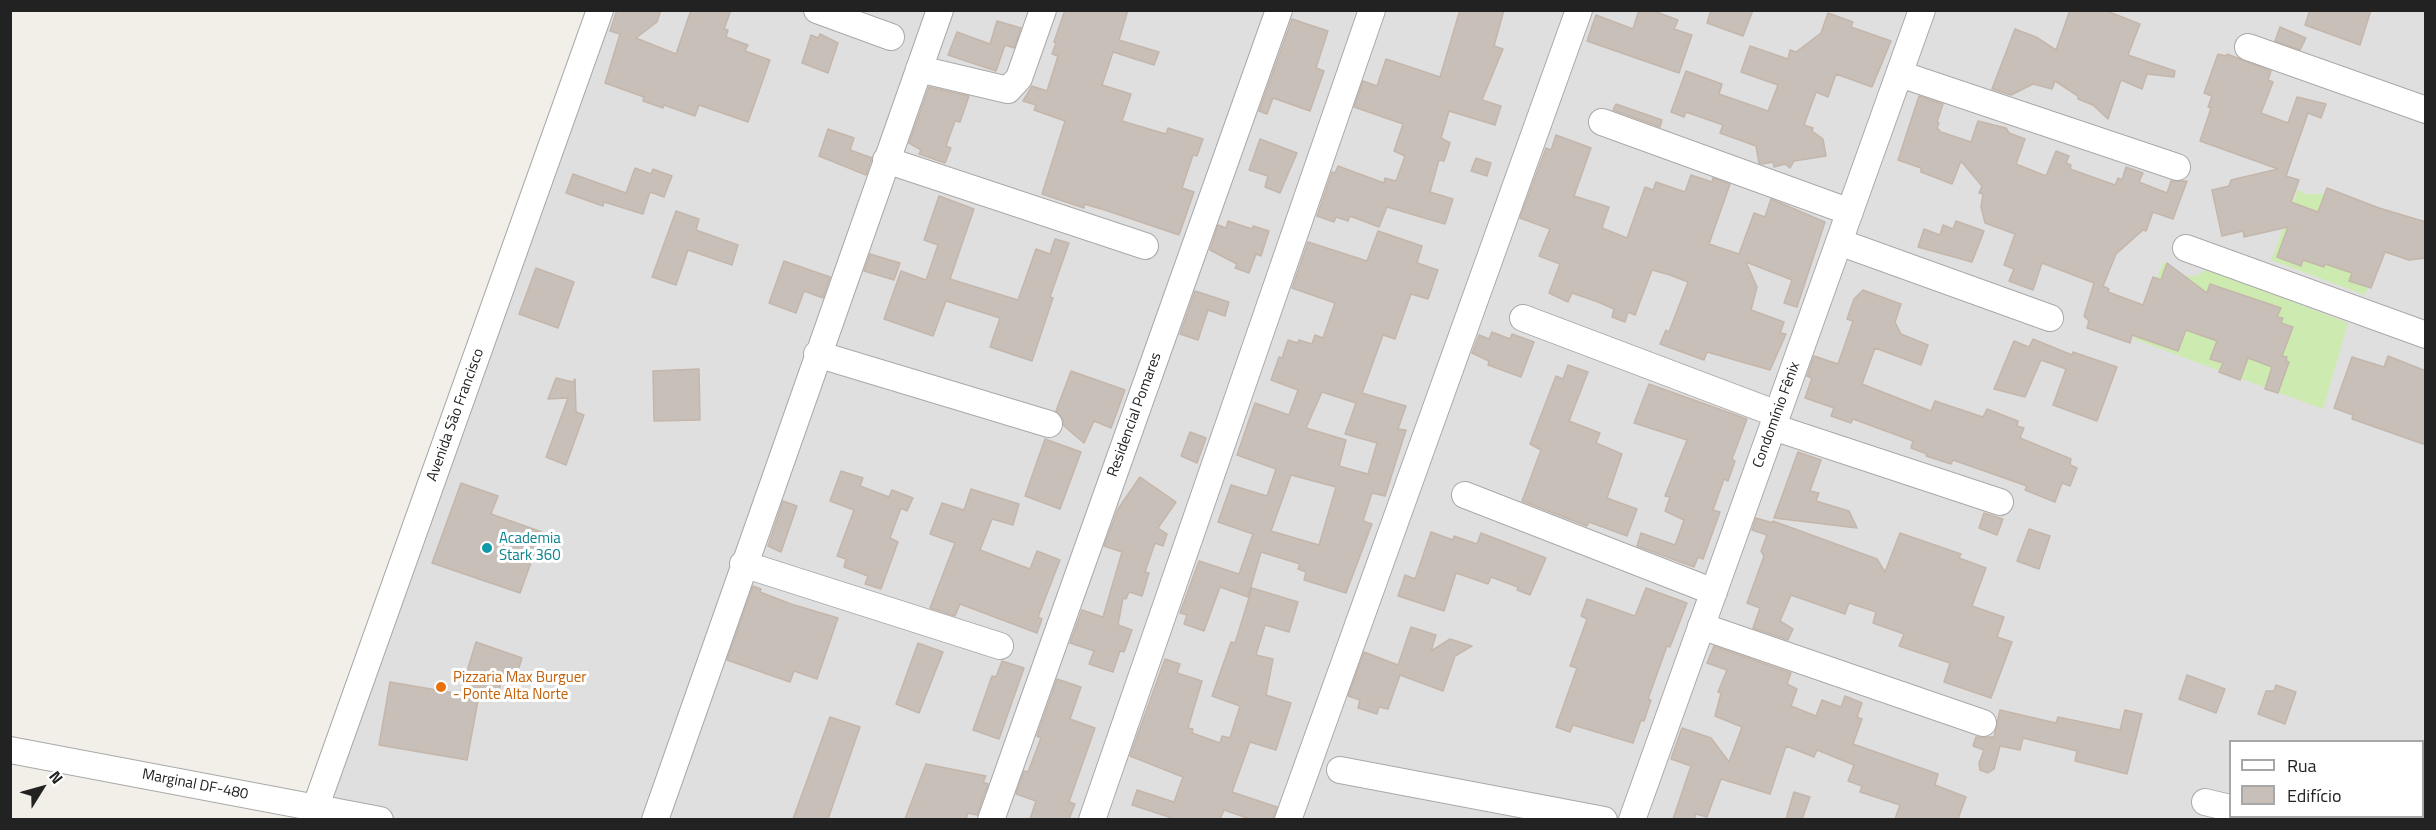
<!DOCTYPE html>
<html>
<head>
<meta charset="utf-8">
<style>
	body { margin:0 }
	#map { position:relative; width:2436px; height:830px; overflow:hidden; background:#f2efe9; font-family:"Titillium Web",sans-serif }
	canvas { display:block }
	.frame { position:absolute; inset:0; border:12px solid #222; pointer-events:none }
	.legend { position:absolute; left:2229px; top:740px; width:195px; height:78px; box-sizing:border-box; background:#fff; border:2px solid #a7a7a7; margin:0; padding:8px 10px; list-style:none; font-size:18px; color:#222 }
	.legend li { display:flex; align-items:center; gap:12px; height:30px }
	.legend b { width:30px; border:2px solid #a7a7a7 }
	.north { position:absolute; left:12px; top:758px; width:60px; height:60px; -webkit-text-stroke:4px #fff; paint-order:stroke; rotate:53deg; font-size:16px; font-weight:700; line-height:24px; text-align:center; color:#222 }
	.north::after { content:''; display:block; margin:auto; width:21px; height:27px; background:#222; clip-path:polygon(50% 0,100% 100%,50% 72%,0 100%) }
</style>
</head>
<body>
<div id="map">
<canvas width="2436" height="830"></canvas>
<div class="frame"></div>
<ul class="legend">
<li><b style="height:8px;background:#fff"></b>Rua</li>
<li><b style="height:16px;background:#c7bfb8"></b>Edifício</li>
</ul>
<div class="north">N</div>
</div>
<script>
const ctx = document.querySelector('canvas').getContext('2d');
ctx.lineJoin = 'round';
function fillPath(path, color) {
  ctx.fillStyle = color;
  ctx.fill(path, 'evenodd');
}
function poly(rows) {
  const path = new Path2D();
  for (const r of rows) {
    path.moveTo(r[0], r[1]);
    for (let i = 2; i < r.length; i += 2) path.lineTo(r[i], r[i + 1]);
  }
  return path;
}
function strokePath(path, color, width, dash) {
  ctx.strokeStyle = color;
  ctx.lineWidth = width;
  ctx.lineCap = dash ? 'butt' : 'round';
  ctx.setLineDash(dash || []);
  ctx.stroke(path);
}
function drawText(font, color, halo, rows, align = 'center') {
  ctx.font = font + ' "Titillium Web",sans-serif';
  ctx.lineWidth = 6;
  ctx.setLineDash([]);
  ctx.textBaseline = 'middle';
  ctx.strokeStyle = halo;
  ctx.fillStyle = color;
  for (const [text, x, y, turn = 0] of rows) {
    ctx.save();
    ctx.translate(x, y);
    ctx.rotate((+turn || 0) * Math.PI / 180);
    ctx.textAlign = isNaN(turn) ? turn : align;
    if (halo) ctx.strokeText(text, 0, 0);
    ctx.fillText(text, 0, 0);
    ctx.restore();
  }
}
fillPath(poly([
	[607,11,2425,11,2425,819,325,820],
	[2230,742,2422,742,2422,816,2230,816]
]), '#e0dfdf');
fillPath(poly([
	[2298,189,2304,194,2328,194,2392,218,2365,295,2271,260],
	[2164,260,2166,267,2179,276,2196,276,2207,269,2348,323,2323,409,2134,339]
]), '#cdebb0');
const building = poly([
	[617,10,661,10,657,22,636,38,676,54,691,10,731,10,724,29,728,30,726,37,748,45,745,51,770,60,748,122,699,105,695,116,664,105,663,108,643,101,644,97,605,83,620,34,610,31,617,10],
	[1065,10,1128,10,1119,40,1159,52,1154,65,1113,52,1102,85,1131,94,1122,121,1166,134,1168,128,1203,139,1197,156,1193,155,1182,188,1194,192,1179,235,1105,210,1084,204,1084,208,1042,194,1065,121,1034,110,1036,105,1023,101,1032,86,1047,91,1058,56,1052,54,1056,43,1054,42,1065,10],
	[1460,10,1504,10,1494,46,1503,49,1482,100,1501,106,1495,125,1449,111,1441,138,1450,143,1444,161,1439,160,1430,192,1453,199,1445,224,1387,207,1379,227,1350,216,1348,221,1336,217,1334,222,1317,216,1332,172,1335,173,1338,166,1384,183,1385,178,1396,181,1405,156,1394,151,1403,124,1354,107,1363,81,1377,86,1386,59,1440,77,1460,10],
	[1639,10,1651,10,1678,20,1674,29,1692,35,1679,73,1587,41,1596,15,1633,29,1639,10],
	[1711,10,1753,10,1743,36,1707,23,1711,10],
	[2070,10,2104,10,2140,24,2128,55,2175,71,2174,77,2147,74,2142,89,2121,80,2108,119,2093,105,2078,99,2078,96,2055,81,2052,89,2033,84,2011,95,1992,89,2015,29,2036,37,2056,50,2070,10],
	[2310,10,2371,10,2360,45,2305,25,2310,10],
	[1828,13,1853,22,1851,27,1891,41,1872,87,1836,74,1828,97,1816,92,1804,125,1813,128,1812,131,1823,139,1826,156,1794,161,1790,168,1785,164,1774,167,1773,162,1762,164,1759,163,1756,146,1720,133,1723,125,1686,112,1684,117,1671,112,1686,71,1722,84,1719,94,1768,111,1778,85,1741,72,1750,46,1788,59,1790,50,1796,52,1821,33,1828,13],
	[1292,19,1328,31,1316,68,1324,71,1310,111,1273,98,1267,114,1259,111,1292,19],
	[997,21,1021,28,1014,48,1005,45,996,71,948,55,957,32,990,44,997,21],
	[2280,27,2306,38,2300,50,2275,41,2280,27],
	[820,34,838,43,828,73,802,63,811,35,818,38,820,34],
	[2218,54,2226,56,2227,54,2271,71,2268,80,2273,82,2261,113,2288,123,2297,97,2326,104,2321,118,2308,113,2286,176,2299,180,2291,202,2318,212,2327,188,2379,208,2426,222,2426,258,2409,260,2385,252,2371,288,2349,281,2352,273,2325,264,2324,267,2303,260,2301,266,2277,257,2288,227,2244,237,2243,231,2222,236,2212,190,2229,186,2231,180,2278,169,2200,141,2211,108,2208,107,2212,96,2204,93,2218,54],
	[929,87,969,96,960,122,955,121,946,146,951,148,945,163,919,154,921,150,909,143,929,87],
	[1919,96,1943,104,1937,122,1939,123,1937,128,1941,132,1971,142,1978,121,2006,128,2009,133,2025,139,2016,164,2046,176,2056,151,2069,156,2066,163,2071,165,2070,169,2115,185,2118,178,2122,180,2126,167,2143,173,2139,182,2167,193,2171,181,2187,181,2173,219,2153,212,2146,231,2143,230,2116,254,2103,286,2109,289,2108,292,2143,305,2153,277,2161,280,2167,263,2207,293,2210,284,2281,308,2277,317,2283,318,2281,323,2293,327,2282,356,2287,357,2286,361,2289,362,2278,393,2265,389,2272,367,2248,358,2240,380,2219,372,2223,363,2210,359,2217,341,2186,330,2178,351,2132,335,2130,343,2087,328,2089,321,2084,316,2094,283,2042,263,2033,290,2009,281,2014,269,2004,265,2015,234,1985,223,1981,207,1983,194,1979,193,1982,186,1961,161,1952,184,1921,172,1921,168,1898,160,1919,96],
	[1616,104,1662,120,1660,127,1613,110,1616,104],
	[828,129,854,138,850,150,872,158,866,175,819,156,828,129],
	[1556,135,1591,148,1574,196,1609,207,1602,228,1627,238,1645,187,1653,190,1656,182,1685,192,1691,175,1712,182,1713,178,1730,184,1709,244,1739,254,1754,213,1765,217,1771,199,1825,222,1797,307,1784,303,1792,280,1746,262,1757,287,1751,310,1784,322,1780,333,1786,334,1770,370,1707,352,1704,360,1660,344,1666,330,1669,332,1688,282,1670,275,1652,270,1635,315,1628,312,1625,322,1612,317,1614,309,1598,302,1572,293,1568,302,1549,293,1560,264,1539,256,1550,229,1520,218,1546,148,1551,150,1556,135],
	[1260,139,1297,153,1280,193,1265,187,1268,176,1249,170,1260,139],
	[1476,158,1491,163,1487,176,1471,171,1476,158],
	[635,168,651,174,653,169,672,176,664,197,650,192,643,214,604,202,603,206,566,193,573,174,626,193,635,168],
	[939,196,974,209,950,279,1018,300,1036,249,1050,254,1055,239,1069,243,1050,297,1053,298,1032,361,990,347,1000,318,946,301,933,336,884,319,901,271,926,280,938,245,924,240,939,196],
	[676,211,699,219,696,230,738,245,732,265,688,250,676,285,652,277,676,211],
	[1228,221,1252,229,1253,226,1269,231,1261,256,1256,254,1249,273,1235,268,1237,264,1210,250,1218,225,1226,228,1228,221],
	[1956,221,1984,231,1972,262,1918,247,1924,229,1940,235,1943,225,1953,229,1956,221],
	[1378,231,1422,246,1417,263,1438,270,1428,299,1411,294,1395,339,1383,335,1362,393,1406,406,1398,429,1406,430,1385,496,1372,493,1363,521,1372,524,1346,593,1304,580,1306,572,1298,569,1300,564,1261,552,1248,597,1220,587,1204,631,1184,624,1187,615,1180,613,1199,561,1239,574,1253,534,1218,522,1231,485,1267,496,1276,469,1237,455,1255,403,1289,415,1298,390,1271,380,1279,357,1282,358,1288,340,1298,343,1299,340,1312,344,1315,335,1323,338,1335,303,1292,288,1308,242,1367,261,1378,231],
	[1322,392,1356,403,1345,434,1377,443,1368,474,1339,466,1346,440,1306,428,1322,392],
	[1291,475,1336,487,1319,545,1271,531,1291,475],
	[870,254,900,263,894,280,864,271,870,254],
	[784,261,830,277,823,298,804,291,796,313,769,303,784,261],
	[536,268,574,282,558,328,519,314,536,268],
	[1863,290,1901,304,1895,322,1901,334,1928,345,1921,365,1875,348,1862,384,1931,411,1935,401,1983,417,1987,409,2018,421,2017,426,2024,428,2020,438,2071,459,2070,465,2077,468,2070,486,2062,483,2055,502,2025,490,2027,486,1953,460,1951,464,1926,456,1927,454,1911,448,1913,441,1853,419,1851,423,1831,416,1834,408,1805,398,1812,378,1807,376,1814,356,1838,364,1853,321,1847,319,1854,299,1863,290],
	[1195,291,1229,302,1225,316,1208,310,1198,340,1180,334,1195,291],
	[1492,332,1510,339,1512,334,1534,342,1521,377,1488,365,1489,361,1472,353,1479,335,1489,339,1492,332],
	[2033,339,2072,355,2073,352,2117,367,2097,421,2053,405,2066,369,2041,360,2025,397,1994,389,2014,341,2029,347,2033,339],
	[2388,356,2426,371,2426,445,2352,419,2353,415,2334,408,2352,357,2384,367,2388,356],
	[1568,365,1588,372,1569,421,1600,433,1596,443,1622,454,1607,498,1637,509,1627,536,1589,522,1587,526,1522,501,1541,450,1530,444,1556,376,1563,379,1568,365],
	[699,369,700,420,654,421,653,371,699,369],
	[1071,371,1125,390,1111,428,1094,421,1084,443,1064,426,1063,420,1056,411,1071,371],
	[556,378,573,382,575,379,576,412,584,415,566,465,546,457,568,398,548,399,556,378],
	[1649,384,1747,419,1732,459,1735,461,1728,481,1724,479,1713,510,1720,512,1703,559,1698,557,1694,567,1637,546,1641,533,1675,545,1684,520,1665,511,1670,497,1665,496,1687,440,1634,423,1649,384],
	[1190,432,1206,438,1197,463,1181,456,1190,432],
	[1045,439,1081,452,1060,509,1025,496,1045,439],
	[1798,452,1821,460,1810,491,1819,493,1816,501,1849,511,1857,528,1774,518,1798,452],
	[841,471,863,478,860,486,889,497,892,490,913,498,907,511,901,508,890,538,898,542,881,589,865,584,868,576,844,567,846,559,837,556,854,510,830,501,841,471],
	[1140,477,1176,502,1158,528,1167,534,1163,546,1155,543,1145,572,1149,573,1142,596,1129,592,1126,599,1123,598,1118,625,1132,630,1124,652,1120,651,1113,672,1089,664,1094,651,1070,643,1082,610,1103,617,1122,552,1104,546,1118,509,1140,477],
	[461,483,498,496,491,514,542,532,520,593,432,563,461,483],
	[971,489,1019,504,1013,525,992,519,980,550,1030,569,1037,551,1060,560,1038,617,1042,619,1037,633,960,604,955,616,930,608,955,543,930,534,942,503,964,510,971,489],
	[783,501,797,506,781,552,768,546,783,501],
	[1984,513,2003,519,1997,535,1979,528,1984,513],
	[1756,518,1773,523,1773,521,1877,559,1885,572,1900,533,1961,554,1959,558,1986,568,1972,606,2004,617,1997,637,2012,642,1991,698,1944,682,1950,663,1899,646,1904,634,1873,623,1876,612,1849,603,1845,614,1791,595,1780,621,1793,629,1788,640,1753,628,1760,608,1747,603,1764,556,1761,551,1767,535,1752,530,1756,518],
	[2029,529,2050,536,2039,569,2017,561,2029,529],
	[1431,532,1453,540,1454,536,1477,544,1481,533,1546,558,1530,595,1517,590,1518,587,1491,577,1488,584,1456,573,1444,611,1398,596,1405,575,1415,579,1431,532],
	[753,586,761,589,760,592,791,604,838,618,817,679,794,671,790,682,727,660,753,586],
	[1252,588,1298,602,1289,632,1265,625,1256,655,1273,659,1266,695,1291,703,1276,750,1250,742,1232,792,1277,807,1273,819,1250,819,1224,810,1220,819,1175,819,1132,805,1137,790,1174,802,1183,777,1130,756,1165,659,1180,664,1177,673,1202,681,1188,728,1193,729,1192,733,1220,743,1222,736,1230,738,1240,706,1212,696,1231,642,1235,643,1252,588],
	[1646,588,1687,603,1670,647,1667,646,1648,699,1651,700,1644,721,1641,720,1633,743,1573,725,1570,732,1556,727,1577,668,1570,666,1587,619,1581,616,1587,599,1635,616,1646,588],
	[1411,627,1436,635,1431,651,1450,639,1472,646,1455,656,1443,691,1400,675,1388,709,1379,707,1377,714,1358,708,1360,700,1348,696,1364,652,1398,665,1411,627],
	[476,642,522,658,514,683,502,680,496,700,479,695,467,760,379,745,390,682,460,694,476,642],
	[918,643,943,652,919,713,896,704,918,643],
	[1714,646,1791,673,1787,684,1797,689,1791,706,1816,716,1822,700,1841,707,1845,696,1862,703,1857,717,1862,719,1853,744,1938,774,1935,785,1966,797,1958,819,1895,819,1900,805,1860,792,1862,786,1848,781,1854,765,1817,750,1814,757,1786,746,1770,794,1721,779,1707,817,1696,814,1694,819,1673,819,1691,766,1671,759,1682,728,1711,738,1729,762,1742,727,1715,716,1721,693,1718,692,1727,670,1707,663,1714,646],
	[1002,661,1024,668,999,739,973,730,992,676,996,677,1002,661],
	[2187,675,2225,689,2216,713,2179,699,2187,675],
	[1057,679,1081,687,1070,719,1095,728,1069,802,1075,804,1069,819,1030,819,1036,801,1016,794,1024,771,1028,772,1041,738,1037,736,1057,679],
	[2276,685,2296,692,2285,724,2258,714,2266,691,2274,691,2276,685],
	[2000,710,2056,723,2058,717,2120,730,2125,710,2142,714,2127,774,2075,761,2077,751,2023,738,2020,750,2000,746,1994,769,1988,773,1980,770,1979,763,1984,750,1973,746,1976,737,1994,737,2000,710],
	[830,717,860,727,828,819,793,819,830,717],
	[926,764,986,776,983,782,988,784,977,815,968,813,966,819,905,819,926,764],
	[1794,792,1810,797,1802,819,1786,819,1794,792]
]);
fillPath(building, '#c7bfb8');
strokePath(building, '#c4b6ab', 1.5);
const minor = poly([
	[817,10,891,37],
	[2248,47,2426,110],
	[919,69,1008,90,1019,78,1043,10],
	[1900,74,2177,167],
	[1602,122,1850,212],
	[886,160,1145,246],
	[1839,242,2050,318],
	[2186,248,2426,335],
	[1523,318,1777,414],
	[817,354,1049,424],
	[1773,427,2000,502],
	[1465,495,1714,592],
	[743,564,1000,646],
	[1701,626,1983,723],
	[10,750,380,820],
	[1340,770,1604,820],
	[2205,802,2230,808],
	[2266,816,2277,820],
	[311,820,600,10],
	[655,820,940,10],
	[991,820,1279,10],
	[1092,820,1372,10],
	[1288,820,1579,10],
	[1632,820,1922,10]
]);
strokePath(minor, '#a9a9a9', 28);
strokePath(minor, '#fff', 26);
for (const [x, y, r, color] of [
	[487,548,6,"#0f9aa8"],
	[441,687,6,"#e8710a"]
]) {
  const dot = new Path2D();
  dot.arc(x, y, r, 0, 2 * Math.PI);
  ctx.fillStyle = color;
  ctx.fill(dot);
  strokePath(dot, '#fff', 2);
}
drawText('15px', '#222', '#fff', [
	["Avenida São Francisco",456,415,-70],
	["Residencial Pomares",1135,415,-70],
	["Condomínio Fênix",1777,415,-70],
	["Marginal DF-480",195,785,11]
]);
drawText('15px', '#0d838f', '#fff', [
	["Academia",499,539],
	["Stark 360",499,556]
], 'left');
drawText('15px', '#c56008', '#fff', [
	["Pizzaria Max Burguer",453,678],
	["- Ponte Alta Norte",453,695]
], 'left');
</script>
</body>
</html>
